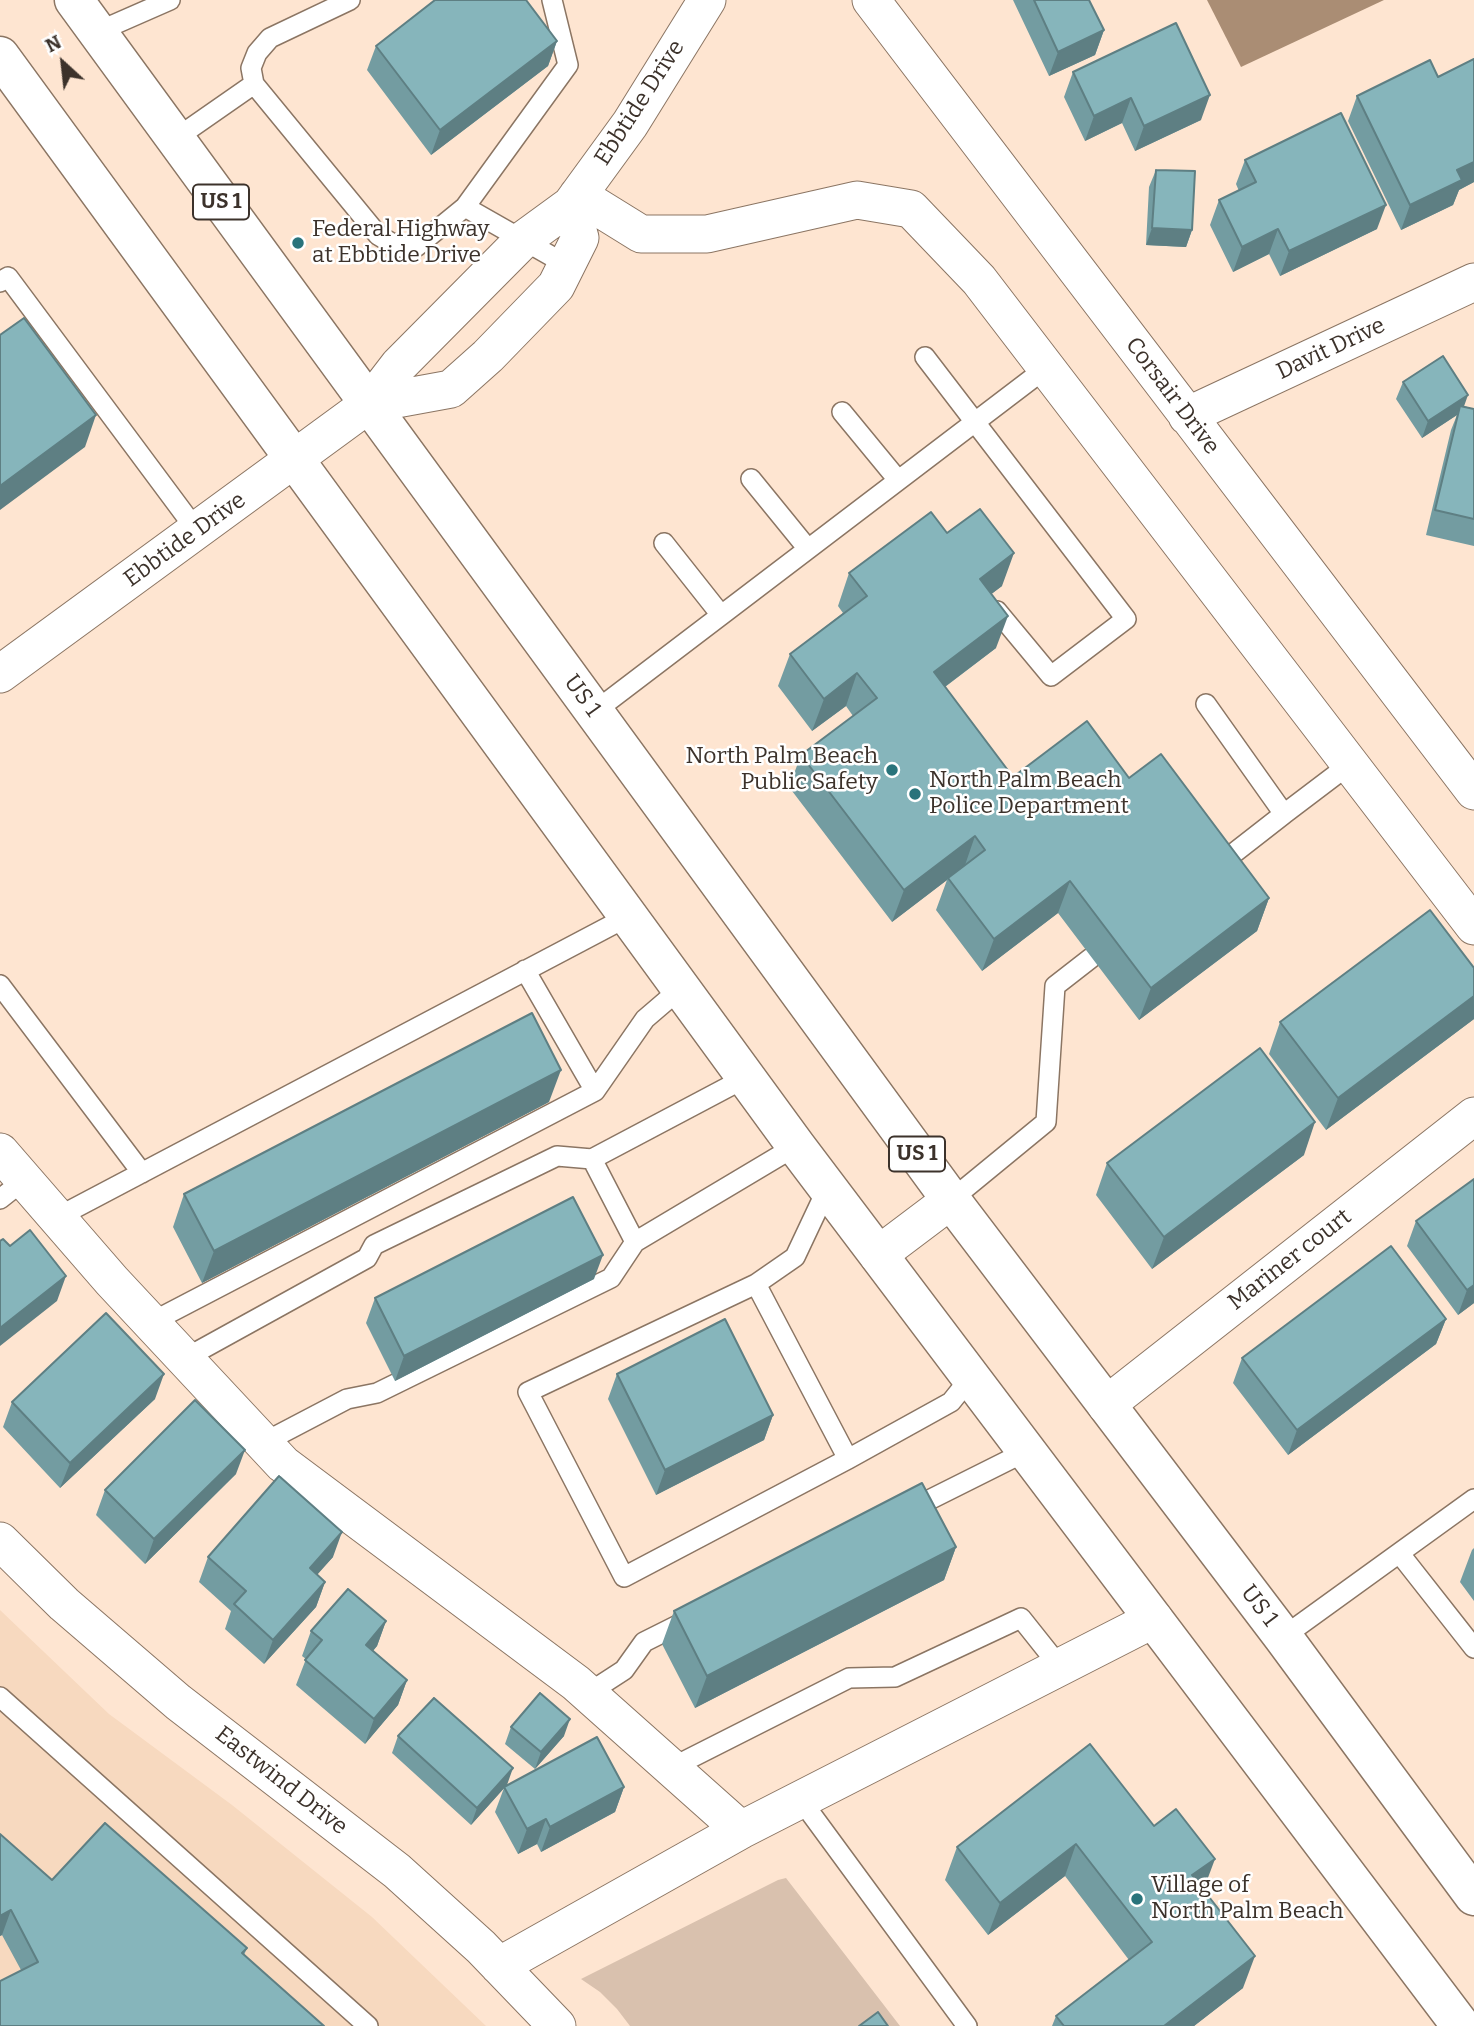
<!DOCTYPE html>
<html>
<head>
<meta charset="utf-8">
<style>
	body { margin:0 }
	#map { position:relative; width:1474px; height:2026px; overflow:hidden; background:#fee5d1; font-family:Bitter,serif }
	canvas { display:block }
	.north { position:absolute; left:28px; top:28px; width:70px; height:70px; -webkit-text-stroke:5px #fff; paint-order:stroke; rotate:333deg; font-size:19px; font-weight:700; line-height:28px; text-align:center; color:#3c322b }
	.north::after { content:''; display:block; margin:auto; width:24px; height:32px; background:#3c322b; clip-path:polygon(50% 0,100% 100%,50% 72%,0 100%) }
</style>
</head>
<body>
<div id="map">
<canvas width="1474" height="2026"></canvas>
<div class="north">N</div>
</div>
<script>
const ctx = document.querySelector('canvas').getContext('2d');
ctx.lineJoin = 'round';
function fillPath(path, color) {
  ctx.fillStyle = color;
  ctx.fill(path, 'evenodd');
}
function poly(rows) {
  const path = new Path2D();
  for (const r of rows) {
    path.moveTo(r[0], r[1]);
    for (let i = 2; i < r.length; i += 2) path.lineTo(r[i], r[i + 1]);
  }
  return path;
}
function strokePath(path, color, width, dash) {
  ctx.strokeStyle = color;
  ctx.lineWidth = width;
  ctx.lineCap = dash ? 'butt' : 'round';
  ctx.setLineDash(dash || []);
  ctx.stroke(path);
}
function drawText(font, color, halo, rows, align = 'center') {
  ctx.font = font + ' Bitter,serif';
  ctx.lineWidth = 5;
  ctx.setLineDash([]);
  ctx.textBaseline = 'middle';
  ctx.strokeStyle = halo;
  ctx.fillStyle = color;
  for (const [text, x, y, turn = 0] of rows) {
    ctx.save();
    ctx.translate(x, y);
    ctx.rotate((+turn || 0) * Math.PI / 180);
    ctx.textAlign = isNaN(turn) ? turn : align;
    if (halo) ctx.strokeText(text, 0, 0);
    ctx.fillText(text, 0, 0);
    ctx.restore();
  }
}
fillPath(poly([
	[0,1610,109,1714,232,1805,372,1917,486,2026,0,2026]
]), '#f7d9bf');
fillPath(poly([
	[786,1878,900,2026,630,2026,617,2009,600,1992,581,1979,778,1880]
]), '#d9c1ae');
fillPath(poly([
	[1207,0,1384,0,1241,67]
]), '#aa8d74');
const lane = poly([
	[350,0,270,38,257,53,251,68,254,84,378,235,398,247,416,247,465,207,567,265],
	[97,32,170,0],
	[175,139,254,84],
	[465,207,568,65,552,0],
	[0,282,8,277,197,531],
	[925,357,1126,619,1051,676,997,611],
	[842,412,898,480],
	[751,479,808,549],
	[664,543,721,615],
	[1206,704,1284,814,1350,764],
	[594,712,1046,368],
	[1216,867,1284,814],
	[525,970,595,1091],
	[0,985,142,1173],
	[747,1077,592,1159,635,1242,796,1146],
	[828,1187,795,1257,756,1284,528,1392,624,1577,848,1459,951,1402,971,1377],
	[0,1199,24,1180],
	[951,1200,1046,1122,1055,986,1091,958],
	[56,1218,629,916],
	[756,1284,848,1459],
	[150,1323,595,1091,645,1019,680,989],
	[184,1359,367,1258,374,1245,557,1156,592,1159],
	[263,1443,347,1399,377,1393,611,1278,635,1242],
	[909,1510,1027,1451],
	[1400,1554,1474,1648],
	[1283,1637,1474,1499],
	[587,1694,624,1670,644,1642,688,1620],
	[0,1697,368,2026],
	[671,1768,849,1678,895,1677,1021,1618,1060,1667],
	[801,1800,967,2026]
]);
const street = poly([
	[871,0,1474,791],
	[578,195,641,234,707,234,857,200,911,209,979,280,1474,926],
	[369,404,451,389,488,356,556,286,580,238,571,205],
	[1187,416,1474,282],
	[0,674,369,404,399,365,523,240,571,205,630,124,707,0],
	[0,1152,112,1281,283,1464,576,1683,741,1830],
	[878,1255,951,1200],
	[1106,1405,1474,1116],
	[0,1541,64,1604,178,1702,397,1871,481,1947,557,2026],
	[499,1966,741,1830,1154,1619]
]);
const primary = poly([
	[74,0,951,1200,1283,1637,1474,1896],
	[0,56,796,1146,1461,2026]
]);
strokePath(lane, '#8b7563', 22);
strokePath(street, '#8b7563', 39);
strokePath(primary, '#8b7563', 41);
strokePath(lane, '#fff', 19);
strokePath(street, '#fff', 37);
strokePath(primary, '#fff', 38);
fillPath(poly([
	[1013,0,1089,0,1104,30,1095,55,1049,76],
	[557,41,548,66,431,155,367,70,376,46],
	[1474,59,1474,182,1459,190,1453,205,1401,230,1348,121,1357,96,1438,77],
	[1073,72,1201,120,1135,151,1122,123,1085,141,1064,97],
	[1245,160,1377,229,1280,276,1269,254,1233,272,1210,225,1219,200,1239,191,1236,184],
	[1156,170,1192,230,1186,247,1146,245,1149,187],
	[1403,382,1464,406,1474,409,1474,546,1426,535,1451,430,1457,415,1422,438,1396,399],
	[947,533,1002,586,991,594,996,648,945,687,1013,777,1129,778,1269,898,1257,931,1139,1020,1058,913,982,971,936,910,947,880,892,922,789,787,801,755,853,716,846,706,812,731,778,686,790,654,843,613,838,606,849,573],
	[1474,968,1474,1019,1326,1130,1269,1054,1280,1022],
	[549,1102,202,1283,173,1227,184,1194],
	[1304,1155,1152,1269,1096,1195,1107,1163],
	[1474,1179,1474,1303,1458,1315,1407,1246,1416,1221],
	[594,1279,395,1381,366,1323,375,1298],
	[1446,1319,1436,1344,1288,1455,1233,1383,1242,1358],
	[617,1374,773,1415,764,1440,656,1495,608,1399],
	[155,1399,60,1488,3,1427,12,1402],
	[236,1474,145,1564,96,1515,105,1490],
	[956,1547,944,1580,695,1708,662,1644,674,1611],
	[1474,1548,1474,1601,1460,1582,1472,1550],
	[208,1557,333,1557,317,1574,325,1582,316,1607,264,1664,225,1629,231,1611,199,1582],
	[386,1621,377,1646,373,1651,407,1680,398,1705,365,1744,296,1685,306,1659,302,1656,311,1631],
	[511,1727,564,1736,535,1769,505,1744],
	[398,1736,507,1785,505,1787,624,1787,615,1812,541,1852,537,1844,518,1854,495,1812,504,1788,471,1825,392,1753],
	[1090,1744,1203,1890,1243,1988,1194,2026,1052,2026,1056,2016,1129,1960,1065,1876,988,1935,945,1880,957,1847],
	[0,1834,52,1880,247,1948,244,1955,21,1970,2,1935,0,1936]
]), '#739ca1');
fillPath(poly([
	[1104,30,1095,55,1049,76,1058,52],
	[557,41,548,66,431,155,440,130],
	[1210,95,1201,120,1135,151,1144,126],
	[1131,98,1122,123,1085,141,1094,116],
	[1474,162,1474,182,1459,190,1453,205,1401,230,1410,205,1457,170],
	[1386,205,1377,229,1280,276,1289,251],
	[1152,228,1192,230,1186,247,1146,245],
	[1278,229,1269,254,1233,272,1242,247],
	[1468,395,1462,412,1460,406,1457,415,1422,438,1428,421],
	[96,415,85,447,0,510,0,486],
	[1014,553,1002,586,968,612,980,579],
	[1008,616,996,648,922,704,934,672],
	[857,673,846,706,812,731,824,699],
	[975,836,964,868,948,878,947,880,892,922,904,890],
	[1070,881,1058,913,982,971,994,939],
	[1269,898,1257,931,1139,1020,1151,988],
	[1474,996,1474,1019,1326,1130,1338,1098],
	[561,1070,549,1102,202,1283,214,1251],
	[1315,1122,1304,1155,1152,1269,1164,1237],
	[603,1255,594,1279,395,1381,404,1356],
	[66,1276,57,1301,0,1346,0,1328],
	[1474,1285,1474,1303,1458,1315,1467,1290],
	[1446,1319,1436,1344,1288,1455,1297,1430],
	[164,1374,155,1399,60,1488,70,1463],
	[773,1415,764,1440,656,1495,665,1470],
	[245,1450,236,1474,145,1564,154,1539],
	[342,1532,333,1557,301,1593,310,1568],
	[956,1547,944,1580,695,1708,707,1676],
	[325,1582,316,1607,264,1664,273,1640],
	[386,1621,377,1646,357,1669,366,1645],
	[407,1680,398,1705,365,1744,374,1719],
	[570,1719,564,1736,535,1769,541,1752],
	[513,1768,507,1785,471,1825,477,1808],
	[624,1787,615,1812,541,1852,550,1827],
	[546,1819,537,1844,518,1854,527,1829],
	[1076,1844,1065,1876,988,1935,1000,1903],
	[1215,1859,1203,1891,1192,1875],
	[11,1910,2,1935,0,1936,0,1916],
	[1255,1956,1243,1988,1194,2026,1164,2026]
]), '#5e7f83');
const building = poly([
	[435,0,526,0,557,41,440,130,376,46,435,0],
	[1034,0,1089,0,1104,30,1058,52,1034,0],
	[1176,23,1210,95,1144,126,1131,98,1094,116,1073,72,1176,23],
	[1474,59,1474,162,1457,170,1462,180,1410,205,1357,96,1430,60,1438,77,1474,59],
	[1341,113,1386,205,1289,251,1278,229,1242,247,1219,200,1256,182,1245,160,1341,113],
	[1156,170,1195,171,1192,230,1152,228,1156,170],
	[24,318,96,415,0,486,0,335,24,318],
	[1443,356,1468,395,1428,421,1403,382,1443,356],
	[1460,406,1474,409,1474,519,1435,510,1460,406],
	[980,509,1014,553,980,579,1008,616,934,672,1013,777,1087,721,1129,778,1161,754,1269,898,1151,988,1070,881,994,939,948,878,985,850,975,836,904,890,801,755,877,698,857,673,824,699,790,654,867,596,849,573,931,512,947,533,980,509],
	[1430,910,1474,968,1474,996,1338,1098,1280,1022,1430,910],
	[532,1013,561,1070,214,1251,184,1194,532,1013],
	[1260,1048,1315,1122,1164,1237,1107,1163,1260,1048],
	[1474,1179,1474,1285,1467,1290,1416,1221,1474,1179],
	[573,1197,603,1255,404,1356,375,1298,573,1197],
	[30,1230,66,1276,0,1328,0,1241,3,1239,10,1246,30,1230],
	[1391,1246,1446,1319,1297,1430,1242,1358,1391,1246],
	[106,1313,164,1374,70,1463,12,1402,106,1313],
	[725,1319,773,1415,665,1470,617,1374,725,1319],
	[195,1400,245,1450,154,1539,105,1490,195,1400],
	[279,1476,342,1532,310,1568,325,1582,273,1640,234,1604,246,1591,208,1557,279,1476],
	[922,1483,956,1547,707,1676,674,1611,922,1483],
	[348,1589,386,1621,366,1645,407,1680,374,1719,305,1660,322,1640,311,1631,348,1589],
	[540,1693,570,1719,541,1752,511,1727,540,1693],
	[434,1698,513,1768,477,1808,398,1736,434,1698],
	[597,1737,624,1787,550,1827,546,1819,527,1829,504,1787,597,1737],
	[1090,1744,1154,1826,1176,1809,1215,1859,1192,1875,1255,1956,1164,2026,1064,2026,1056,2016,1152,1942,1076,1844,1000,1903,957,1847,1090,1744],
	[105,1823,247,1948,242,1953,324,2026,0,2026,0,1981,38,1962,11,1910,0,1916,0,1834,52,1880,105,1823],
	[878,2012,888,2026,859,2026,878,2012]
]);
fillPath(building, '#86b5bb');
strokePath(building, '#5e7f83', 2);
for (const [x, y, r, color] of [
	[298,243,7,"#29737b"],
	[892,770,7,"#29737b"],
	[915,794,7,"#29737b"],
	[1137,1899,7,"#29737b"]
]) {
  const dot = new Path2D();
  dot.arc(x, y, r, 0, 2 * Math.PI);
  ctx.fillStyle = color;
  ctx.fill(dot);
  strokePath(dot, '#fff', 2.5);
}
for (const [x, y, w] of [
	[221,202,56],
	[917,1154,56]
]) {
  const box = new Path2D();
  box.roundRect(x - w / 2, y - 17.5, w, 35, 5);
  ctx.fillStyle = '#fff';
  ctx.fill(box);
  strokePath(box, '#3c322b', 2);
}
drawText('bold 21px', '#3c322b', null, [
	["US 1",221,202],
	["US 1",917,1154]
]);
drawText('23px', '#3c322b', '#fff', [
	["Ebbtide Drive",640,103,-57],
	["Davit Drive",1331,349,-25],
	["Corsair Drive",1172,396,53],
	["Ebbtide Drive",185,540,-36],
	["US 1",582,696,54],
	["Mariner court",1290,1260,-38],
	["US 1",1259,1606,53],
	["Eastwind Drive",281,1781,38]
]);
drawText('23px', '#3c322b', '#fff', [
	["Federal Highway",312,230],
	["at Ebbtide Drive",312,256],
	["North Palm Beach",878,757,"right"],
	["Public Safety",878,783,"right"],
	["North Palm Beach",929,781],
	["Police Department",929,807],
	["Village of",1151,1886],
	["North Palm Beach",1151,1912]
], 'left');
</script>
</body>
</html>
